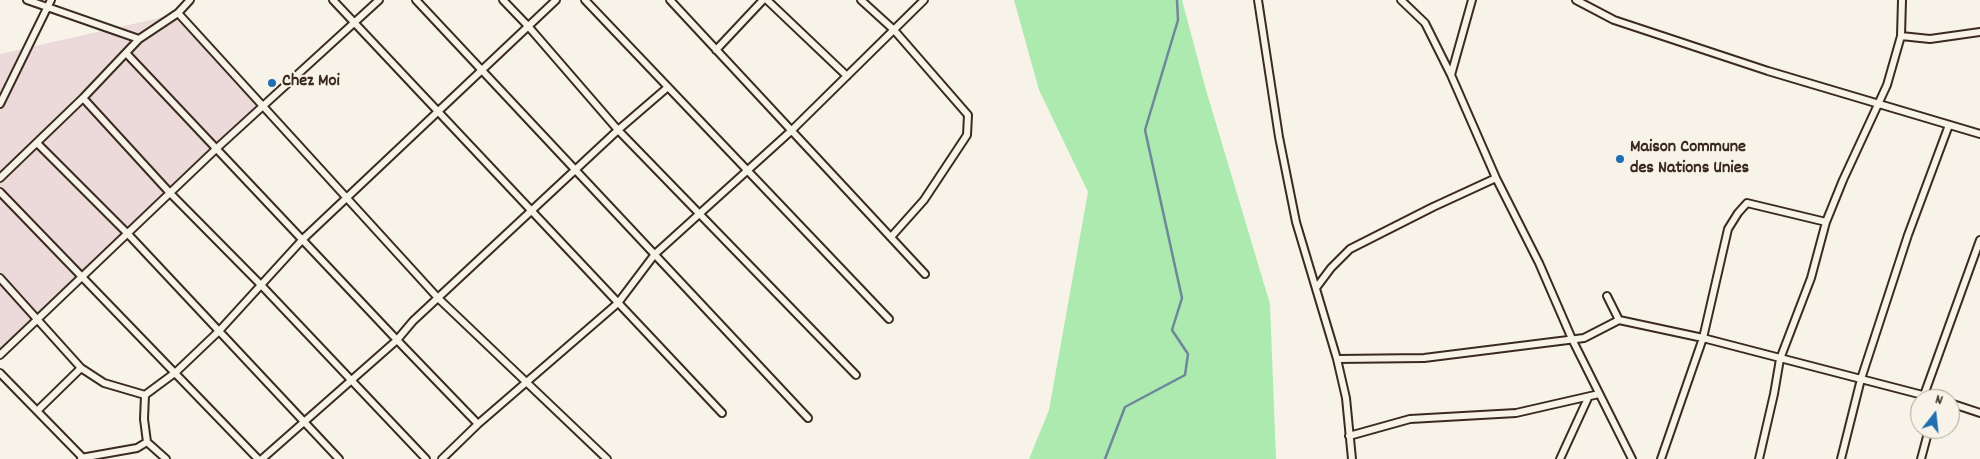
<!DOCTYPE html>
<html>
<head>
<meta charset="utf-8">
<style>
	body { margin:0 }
	#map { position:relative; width:1980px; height:459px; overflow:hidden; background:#f7f3e8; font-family:Dekko,sans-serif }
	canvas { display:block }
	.north { position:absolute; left:1910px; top:389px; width:50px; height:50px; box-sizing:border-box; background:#f7f3e8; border:1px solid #aca397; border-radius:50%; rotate:16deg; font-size:14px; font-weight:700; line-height:20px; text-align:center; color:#3b2a1e }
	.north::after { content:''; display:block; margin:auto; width:18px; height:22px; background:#1f6fb2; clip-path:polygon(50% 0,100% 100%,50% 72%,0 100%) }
</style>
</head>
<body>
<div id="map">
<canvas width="1980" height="459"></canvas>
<div class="north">N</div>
</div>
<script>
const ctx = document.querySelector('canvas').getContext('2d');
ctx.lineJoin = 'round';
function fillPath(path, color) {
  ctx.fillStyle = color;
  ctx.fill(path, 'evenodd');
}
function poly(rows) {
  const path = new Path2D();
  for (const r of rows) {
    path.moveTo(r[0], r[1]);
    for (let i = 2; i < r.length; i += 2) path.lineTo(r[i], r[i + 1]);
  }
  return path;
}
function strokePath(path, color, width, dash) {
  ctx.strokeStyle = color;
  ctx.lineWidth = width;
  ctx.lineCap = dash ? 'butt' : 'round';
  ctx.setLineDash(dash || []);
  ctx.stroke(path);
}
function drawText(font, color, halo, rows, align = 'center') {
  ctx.font = font + ' Dekko,sans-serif';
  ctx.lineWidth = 4;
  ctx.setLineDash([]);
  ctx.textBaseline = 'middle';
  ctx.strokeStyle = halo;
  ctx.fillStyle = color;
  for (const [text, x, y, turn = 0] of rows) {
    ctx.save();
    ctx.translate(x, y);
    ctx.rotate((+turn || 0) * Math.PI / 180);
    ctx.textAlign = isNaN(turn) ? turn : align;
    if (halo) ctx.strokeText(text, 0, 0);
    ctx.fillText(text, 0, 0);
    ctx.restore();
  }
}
fillPath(poly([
	[177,14,262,107,0,351,0,54]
]), '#ecdadb');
fillPath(poly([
	[1014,0,1182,0,1206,90,1270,304,1276,459,1029,459,1049,410,1088,192,1039,90]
]), '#aceab0');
strokePath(poly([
	[1105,459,1125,407,1185,375,1188,354,1172,330,1182,298,1145,130,1178,20,1177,0]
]), '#70869b', 2.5);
const minor = poly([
	[27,0,139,39],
	[333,0,722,413],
	[416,0,808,418],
	[503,0,528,26,618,130,856,375],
	[585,0,889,319],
	[670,0,925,274],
	[767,0,847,76],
	[861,0,894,30,968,115,967,135,924,200,891,237],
	[1258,0,1279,137,1296,222,1337,359,1346,398,1352,459],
	[1401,0,1425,23,1451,75,1496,178,1539,263,1572,339,1632,459],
	[1576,0,1614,20,1768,71,1980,134],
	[178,13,438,298,607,459],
	[1901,36,1930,39,1980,32],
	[716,50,763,0],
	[126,53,397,340,478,424,618,303,655,254,791,131,924,0],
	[1451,75,1472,0],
	[83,98,170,193,262,286,426,459],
	[0,104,51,0],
	[37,143,128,234,339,459],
	[0,178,83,98,139,39,178,13,190,0],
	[0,192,258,459],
	[0,278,81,368,104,383,145,395],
	[1316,288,1331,268,1350,249,1433,207,1496,178],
	[1607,296,1619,320],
	[0,355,217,148,379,0],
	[1337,359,1424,358,1584,338,1619,320,1703,338,1938,399],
	[0,373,84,459],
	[1924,395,1980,240],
	[1950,403,1980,413],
	[37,411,81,368],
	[1349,436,1410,419,1516,413,1599,394],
	[81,458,137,448,147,442],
	[166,459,147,442,144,419,145,395,176,372,219,331,303,239,556,0],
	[262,459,397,340,413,321,618,130,668,87],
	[442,459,478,424],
	[1560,459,1588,398],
	[1661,459,1703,338,1728,229,1738,213,1747,203,1826,222],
	[1759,459,1774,394,1780,359,1811,278,1826,222,1843,180,1887,85,1901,36,1902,0],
	[1841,459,1861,379,1908,235,1949,125],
	[1921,459,1929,429]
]);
strokePath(minor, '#3b2a1e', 10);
strokePath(minor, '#f7f3e8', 6);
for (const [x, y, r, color] of [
	[272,83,5,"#1f6fb2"],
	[1620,159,5,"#1f6fb2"]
]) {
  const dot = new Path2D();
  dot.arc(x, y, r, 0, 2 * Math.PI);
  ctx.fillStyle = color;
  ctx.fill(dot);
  strokePath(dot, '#f7f3e8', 2);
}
drawText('bold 18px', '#3b2a1e', '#f7f3e8', [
	["Chez Moi",282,83],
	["Maison Commune",1630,149],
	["des Nations Unies",1630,170]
], 'left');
</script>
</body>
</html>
